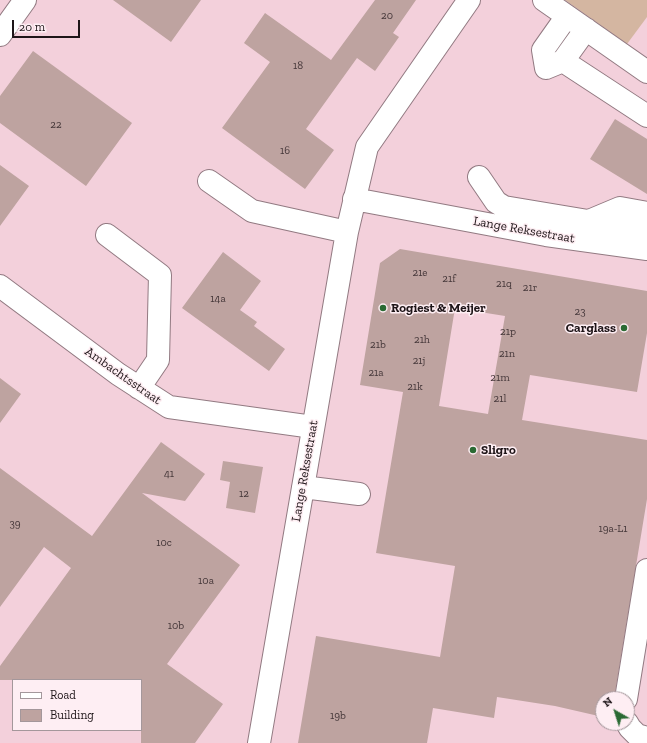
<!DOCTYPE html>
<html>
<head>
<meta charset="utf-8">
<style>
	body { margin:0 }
	#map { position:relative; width:647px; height:743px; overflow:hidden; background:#f8dde6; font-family:"Zilla Slab",serif }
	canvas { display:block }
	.legend { position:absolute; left:12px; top:679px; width:130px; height:52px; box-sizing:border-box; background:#feeef3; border:1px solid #a4979b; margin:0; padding:5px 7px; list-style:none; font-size:12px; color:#1e1518 }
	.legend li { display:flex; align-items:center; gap:8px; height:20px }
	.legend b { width:20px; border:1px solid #a4979b }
	.north { position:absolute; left:595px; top:691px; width:40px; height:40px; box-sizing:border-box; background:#feeef3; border:1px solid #a4979b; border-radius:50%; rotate:321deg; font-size:11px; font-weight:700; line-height:16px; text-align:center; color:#1e1518 }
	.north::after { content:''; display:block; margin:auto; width:14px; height:18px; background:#2a6a33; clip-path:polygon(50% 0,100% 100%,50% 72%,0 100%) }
	.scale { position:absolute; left:12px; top:20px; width:68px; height:18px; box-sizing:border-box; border:2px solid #1e1518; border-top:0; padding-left:5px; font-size:12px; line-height:14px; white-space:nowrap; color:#1e1518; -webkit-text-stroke:3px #feeef3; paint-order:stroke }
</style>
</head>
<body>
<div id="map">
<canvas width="647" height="743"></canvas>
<ul class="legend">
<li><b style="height:5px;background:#fff"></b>Road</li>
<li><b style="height:11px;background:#bea3a0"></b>Building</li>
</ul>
<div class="north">N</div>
<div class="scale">20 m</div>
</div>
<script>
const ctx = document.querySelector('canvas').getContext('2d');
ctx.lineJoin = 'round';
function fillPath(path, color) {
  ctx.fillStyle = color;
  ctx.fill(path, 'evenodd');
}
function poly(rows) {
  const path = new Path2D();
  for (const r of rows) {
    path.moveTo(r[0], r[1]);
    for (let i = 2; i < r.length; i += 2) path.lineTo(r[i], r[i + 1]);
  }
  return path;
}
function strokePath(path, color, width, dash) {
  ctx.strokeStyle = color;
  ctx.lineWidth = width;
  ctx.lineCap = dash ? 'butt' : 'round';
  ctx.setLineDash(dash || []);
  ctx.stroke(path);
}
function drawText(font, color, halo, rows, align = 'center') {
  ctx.font = font + ' "Zilla Slab",serif';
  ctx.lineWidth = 3;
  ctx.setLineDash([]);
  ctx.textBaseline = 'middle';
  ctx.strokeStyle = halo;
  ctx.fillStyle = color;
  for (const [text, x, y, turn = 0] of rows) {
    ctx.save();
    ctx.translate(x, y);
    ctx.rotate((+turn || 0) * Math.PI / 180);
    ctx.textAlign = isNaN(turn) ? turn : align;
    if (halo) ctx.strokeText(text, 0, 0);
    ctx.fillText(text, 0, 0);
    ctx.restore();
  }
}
fillPath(poly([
	[0,0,647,0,647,743,0,743],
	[13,680,141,680,141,730,13,730],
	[603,699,627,699,627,723,603,723]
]), '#f3d0db');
fillPath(poly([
	[565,0,647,0,647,17,627,44]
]), '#d4b6a1');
fillPath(poly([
	[113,0,201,0,171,42],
	[375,0,416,0,393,33,399,37,375,71,357,58,306,129,334,150,305,189,222,128,270,62,244,43,265,13,331,60],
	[33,51,132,123,86,186,0,123,0,96],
	[615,119,647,139,647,194,590,159],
	[0,165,29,186,0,226],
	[400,249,647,291,647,333,637,392,530,375,522,420,647,440,647,499,614,699,603,699,603,717,555,706,497,697,494,718,433,708,427,743,298,743,316,636,440,657,455,566,376,553,403,392,360,385,380,263],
	[455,308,505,316,488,414,439,406],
	[223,252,261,281,240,310,257,322,254,326,285,349,269,371,182,308],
	[0,378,21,394,0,423],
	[161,442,205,474,185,501,142,493,240,565,167,664,223,704,195,743,141,743,141,680,0,680,0,666,71,568,44,547,0,607,0,468,92,536],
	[223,461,263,467,255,513,226,508,230,482,220,480]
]), '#bea3a0');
const minor = poly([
	[544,0,647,72],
	[567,16,543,50,546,68,563,61,586,29],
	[0,35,25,0],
	[563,61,647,116],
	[479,177,496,202,504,207,647,231],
	[209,181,252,211,347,232],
	[354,199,546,235,647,249],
	[589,221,620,208,647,213],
	[107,235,160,275,158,360,139,388],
	[0,286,118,374,169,407,313,427],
	[303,487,359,494],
	[626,699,647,570],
	[627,723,630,728,637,735,647,738],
	[259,743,347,232,367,147,469,0]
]);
strokePath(minor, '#927a82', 24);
strokePath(minor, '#fff', 22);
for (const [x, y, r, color] of [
	[383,308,4,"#2a6a33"],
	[624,328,4,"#2a6a33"],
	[473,450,4,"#2a6a33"]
]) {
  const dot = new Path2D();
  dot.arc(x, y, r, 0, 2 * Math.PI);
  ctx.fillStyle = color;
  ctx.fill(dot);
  strokePath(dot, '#feeef3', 1.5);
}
drawText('11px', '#46383a', null, [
	["20",387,16],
	["18",298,66],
	["22",56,125],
	["16",285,151],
	["21e",420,273],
	["21f",449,279],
	["21q",504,284],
	["21r",530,288],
	["14a",218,299],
	["23",580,312],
	["21p",508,332],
	["21h",422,340],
	["21b",378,345],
	["21n",507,354],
	["21j",419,361],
	["21a",376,373],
	["21m",500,378],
	["21k",415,387],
	["21l",500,399],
	["41",169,474],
	["12",244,494],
	["39",15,524],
	["19a-L1",613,529],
	["10c",164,543],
	["10a",206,581],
	["10b",176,626],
	["19b",338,716]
]);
drawText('13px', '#1e1518', '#feeef3', [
	["Lange Reksestraat",524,230,10],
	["Ambachtsstraat",123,376,35],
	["Lange Reksestraat",305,471,-80]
]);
drawText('bold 13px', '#1e1518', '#feeef3', [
	["Rogiest & Meijer",391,308],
	["Carglass",616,328,"right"],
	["Sligro",481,450]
], 'left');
</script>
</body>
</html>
